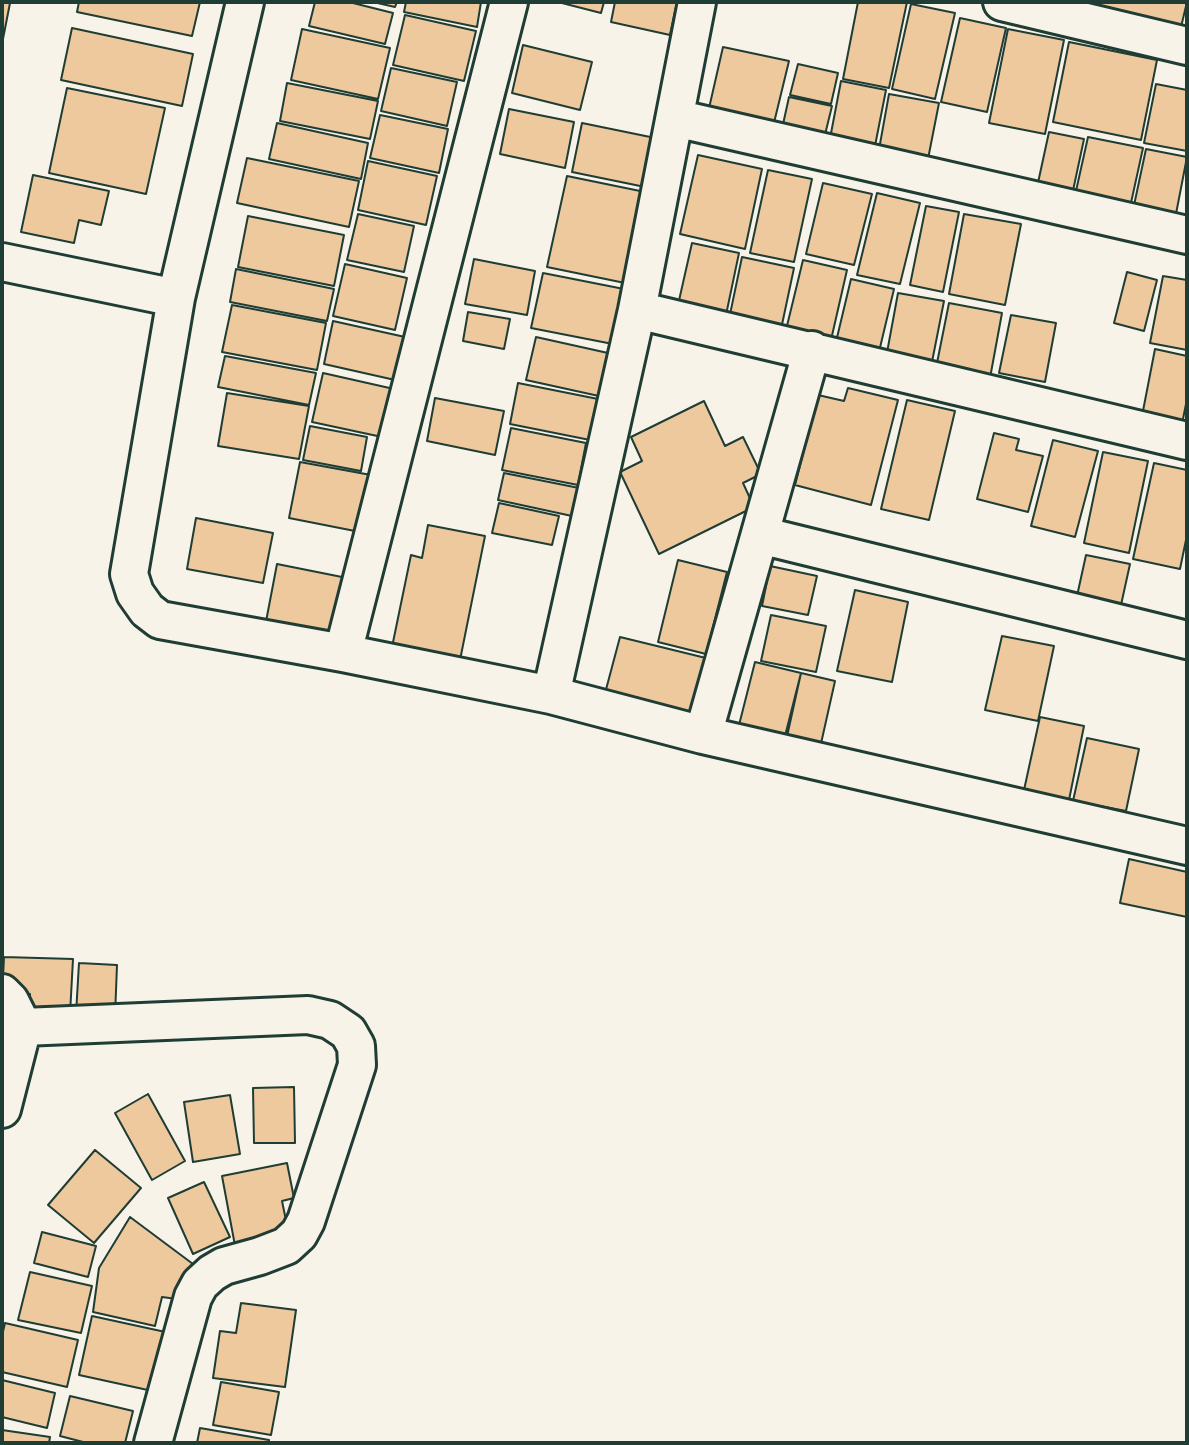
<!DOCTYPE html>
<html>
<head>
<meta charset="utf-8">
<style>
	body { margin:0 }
	#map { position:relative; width:1189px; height:1445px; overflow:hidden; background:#f7f3e8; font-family:Dekko,sans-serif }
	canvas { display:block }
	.frame { position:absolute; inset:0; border:4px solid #1f3d34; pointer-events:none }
</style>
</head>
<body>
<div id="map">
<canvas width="1189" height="1445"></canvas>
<div class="frame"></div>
</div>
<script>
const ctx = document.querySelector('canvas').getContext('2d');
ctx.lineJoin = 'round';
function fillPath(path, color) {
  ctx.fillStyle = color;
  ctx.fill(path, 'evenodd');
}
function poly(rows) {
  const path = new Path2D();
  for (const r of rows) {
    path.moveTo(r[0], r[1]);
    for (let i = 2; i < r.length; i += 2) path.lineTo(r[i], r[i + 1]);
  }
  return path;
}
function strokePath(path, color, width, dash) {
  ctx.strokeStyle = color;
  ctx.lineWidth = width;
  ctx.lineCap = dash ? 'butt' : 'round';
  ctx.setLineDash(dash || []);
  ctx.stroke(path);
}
const building = poly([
	[2,2,10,3,2,44,2,2],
	[79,2,200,2,192,36,77,12,79,2],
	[315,2,349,2,393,13,385,44,309,26,315,2],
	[373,2,397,2,395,7,373,2],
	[406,2,481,2,477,27,404,12,406,2],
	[558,2,604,2,601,13,558,2],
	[615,2,677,2,670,35,611,22,615,2],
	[858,2,907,2,889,88,843,79,858,2],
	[1087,2,1187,2,1181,27,1086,7,1087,2],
	[911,4,955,13,935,99,892,89,911,4],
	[405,15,476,31,464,81,393,65,405,15],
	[960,18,1006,28,987,112,941,102,960,18],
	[72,28,193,54,182,106,61,80,72,28],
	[302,29,390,48,378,99,291,80,302,29],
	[1008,29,1064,40,1045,134,989,123,1008,29],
	[1069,42,1157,60,1141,140,1053,122,1069,42],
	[523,45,592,62,580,110,512,93,523,45],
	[723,47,789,61,772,131,707,117,723,47],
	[798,64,838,73,831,104,790,95,798,64],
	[391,68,457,82,447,126,381,111,391,68],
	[841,81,886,90,873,156,828,149,841,81],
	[287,83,378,101,370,139,280,121,287,83],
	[1156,84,1187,90,1187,151,1144,143,1156,84],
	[67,88,165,108,146,194,49,173,67,88],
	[889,94,939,103,927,164,878,155,889,94],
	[789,97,832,106,822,147,780,138,789,97],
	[509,109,574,122,565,168,500,154,509,109],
	[380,115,448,129,439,173,370,158,380,115],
	[277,123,368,143,361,179,269,159,277,123],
	[582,123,660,139,650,188,572,172,582,123],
	[1049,132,1084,139,1071,200,1036,192,1049,132],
	[1088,137,1143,148,1129,212,1074,200,1088,137],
	[1146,149,1187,157,1175,219,1133,210,1146,149],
	[698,155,762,169,745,249,680,234,698,155],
	[247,158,359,181,349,227,237,203,247,158],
	[368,161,437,176,426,225,358,210,368,161],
	[768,170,812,179,794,262,750,253,768,170],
	[33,175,109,191,101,225,79,220,74,243,21,232,33,175],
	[567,176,645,192,625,283,547,267,567,176],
	[823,183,872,194,854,265,806,254,823,183],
	[877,193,920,203,900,284,857,275,877,193],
	[926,206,959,212,943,292,910,285,926,206],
	[358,214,414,226,404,272,347,260,358,214],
	[964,214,1021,224,1005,305,949,294,964,214],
	[248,216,344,235,334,286,238,267,248,216],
	[692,243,739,253,726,315,678,305,692,243],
	[742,257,794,268,780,334,728,324,742,257],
	[474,259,535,271,527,315,465,304,474,259],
	[803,260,847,270,831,340,786,330,803,260],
	[345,264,407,278,395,330,333,316,345,264],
	[236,269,334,289,327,321,230,302,236,269],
	[1127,272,1157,280,1144,331,1114,323,1127,272],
	[543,273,629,290,618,345,531,328,543,273],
	[1163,276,1187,280,1187,350,1150,343,1163,276],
	[851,279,894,289,878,356,835,346,851,279],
	[898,293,944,301,931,367,886,358,898,293],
	[949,303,1002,313,990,378,936,368,949,303],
	[232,305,326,323,317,370,222,352,232,305],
	[468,312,510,319,504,349,463,341,468,312],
	[1011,315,1056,323,1045,382,999,373,1011,315],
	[333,321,405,337,395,380,324,364,333,321],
	[536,337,617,355,608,398,526,380,536,337],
	[1155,349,1187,356,1187,399,1182,424,1142,416,1155,349],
	[225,356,316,373,309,405,218,387,225,356],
	[323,373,394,389,382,437,312,422,323,373],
	[518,383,598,399,590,440,510,424,518,383],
	[848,388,898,400,871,505,795,485,818,395,844,401,848,388],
	[227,393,309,406,299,459,218,446,227,393],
	[435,398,504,411,495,455,427,441,435,398],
	[907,400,955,411,929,520,881,509,907,400],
	[704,401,725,446,743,437,761,474,743,483,754,507,659,554,620,472,642,461,631,437,704,401],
	[310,426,367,437,361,471,303,460,310,426],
	[511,428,586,443,578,485,502,470,511,428],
	[994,433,1019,439,1016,450,1043,456,1028,512,977,499,994,433],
	[1053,440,1098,451,1075,537,1031,526,1053,440],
	[1103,452,1148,461,1129,553,1084,543,1103,452],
	[300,462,371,475,360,532,289,518,300,462],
	[1154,463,1187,470,1187,535,1180,569,1133,559,1154,463],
	[504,473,579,488,572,516,498,500,504,473],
	[499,503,559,516,552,545,492,533,499,503],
	[196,518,273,533,263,583,187,569,196,518],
	[428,525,485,536,459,665,391,652,411,555,422,558,428,525],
	[1086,555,1130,564,1121,605,1077,596,1086,555],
	[678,560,727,572,706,654,658,642,678,560],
	[277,564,347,578,333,646,264,632,277,564],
	[770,566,817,576,808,615,762,606,770,566],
	[855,590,908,602,892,682,837,671,855,590],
	[771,615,826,626,816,672,761,661,771,615],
	[1002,636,1054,646,1038,721,985,710,1002,636],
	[620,637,710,659,694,720,604,697,620,637],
	[755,662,801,673,784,740,738,729,755,662],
	[801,673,835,681,820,748,786,741,801,673],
	[1040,717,1084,726,1069,800,1024,790,1040,717],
	[1087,738,1139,749,1126,811,1073,801,1087,738],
	[1129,859,1187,872,1187,917,1120,903,1129,859],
	[4,957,73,959,70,1014,30,1013,30,994,12,994,13,979,3,978,4,957],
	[79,963,117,965,115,1016,76,1014,79,963],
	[294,1087,295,1143,254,1143,253,1088,294,1087],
	[148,1094,185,1161,152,1180,115,1113,148,1094],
	[230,1095,240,1154,193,1162,184,1102,230,1095],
	[95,1150,141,1188,94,1243,48,1205,95,1150],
	[287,1163,294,1198,282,1201,290,1240,236,1251,222,1176,287,1163],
	[204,1182,230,1237,193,1254,168,1198,204,1182],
	[130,1217,201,1270,184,1300,162,1297,155,1326,93,1312,99,1268,130,1217],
	[42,1232,96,1246,88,1277,34,1263,42,1232],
	[30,1272,92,1286,81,1333,18,1320,30,1272],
	[241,1303,296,1310,285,1387,213,1378,220,1331,236,1333,241,1303],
	[92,1316,170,1333,157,1392,79,1375,92,1316],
	[5,1323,78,1340,67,1387,2,1372,2,1336,5,1323],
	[2,1380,55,1393,47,1428,2,1417,2,1380],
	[221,1382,279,1392,271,1435,213,1425,221,1382],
	[70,1396,133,1411,125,1443,87,1443,60,1436,70,1396],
	[200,1428,269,1440,269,1443,197,1443,200,1428],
	[2,1430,50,1437,49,1443,2,1443,2,1430]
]);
fillPath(building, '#eec99e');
strokePath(building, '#1f3d34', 2);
const street = poly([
	[245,2,176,298,129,574,135,593,147,610,160,620,343,653,551,695,703,735,1187,846],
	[1002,2,1187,46],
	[675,118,1187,235],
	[2,262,176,298],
	[637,310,1187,441],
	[760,535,1187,640],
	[343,653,509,2],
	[551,695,637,310,697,2],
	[703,735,812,350],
	[2,993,10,1001,23,1027,2,1109],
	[23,1027,308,1015,330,1020,348,1032,356,1046,357,1065,306,1221,299,1234,286,1246,260,1256,224,1266,212,1273,200,1284,193,1297,153,1443]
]);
strokePath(street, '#1f3d34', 42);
strokePath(street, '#f7f3e8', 36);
</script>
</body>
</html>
